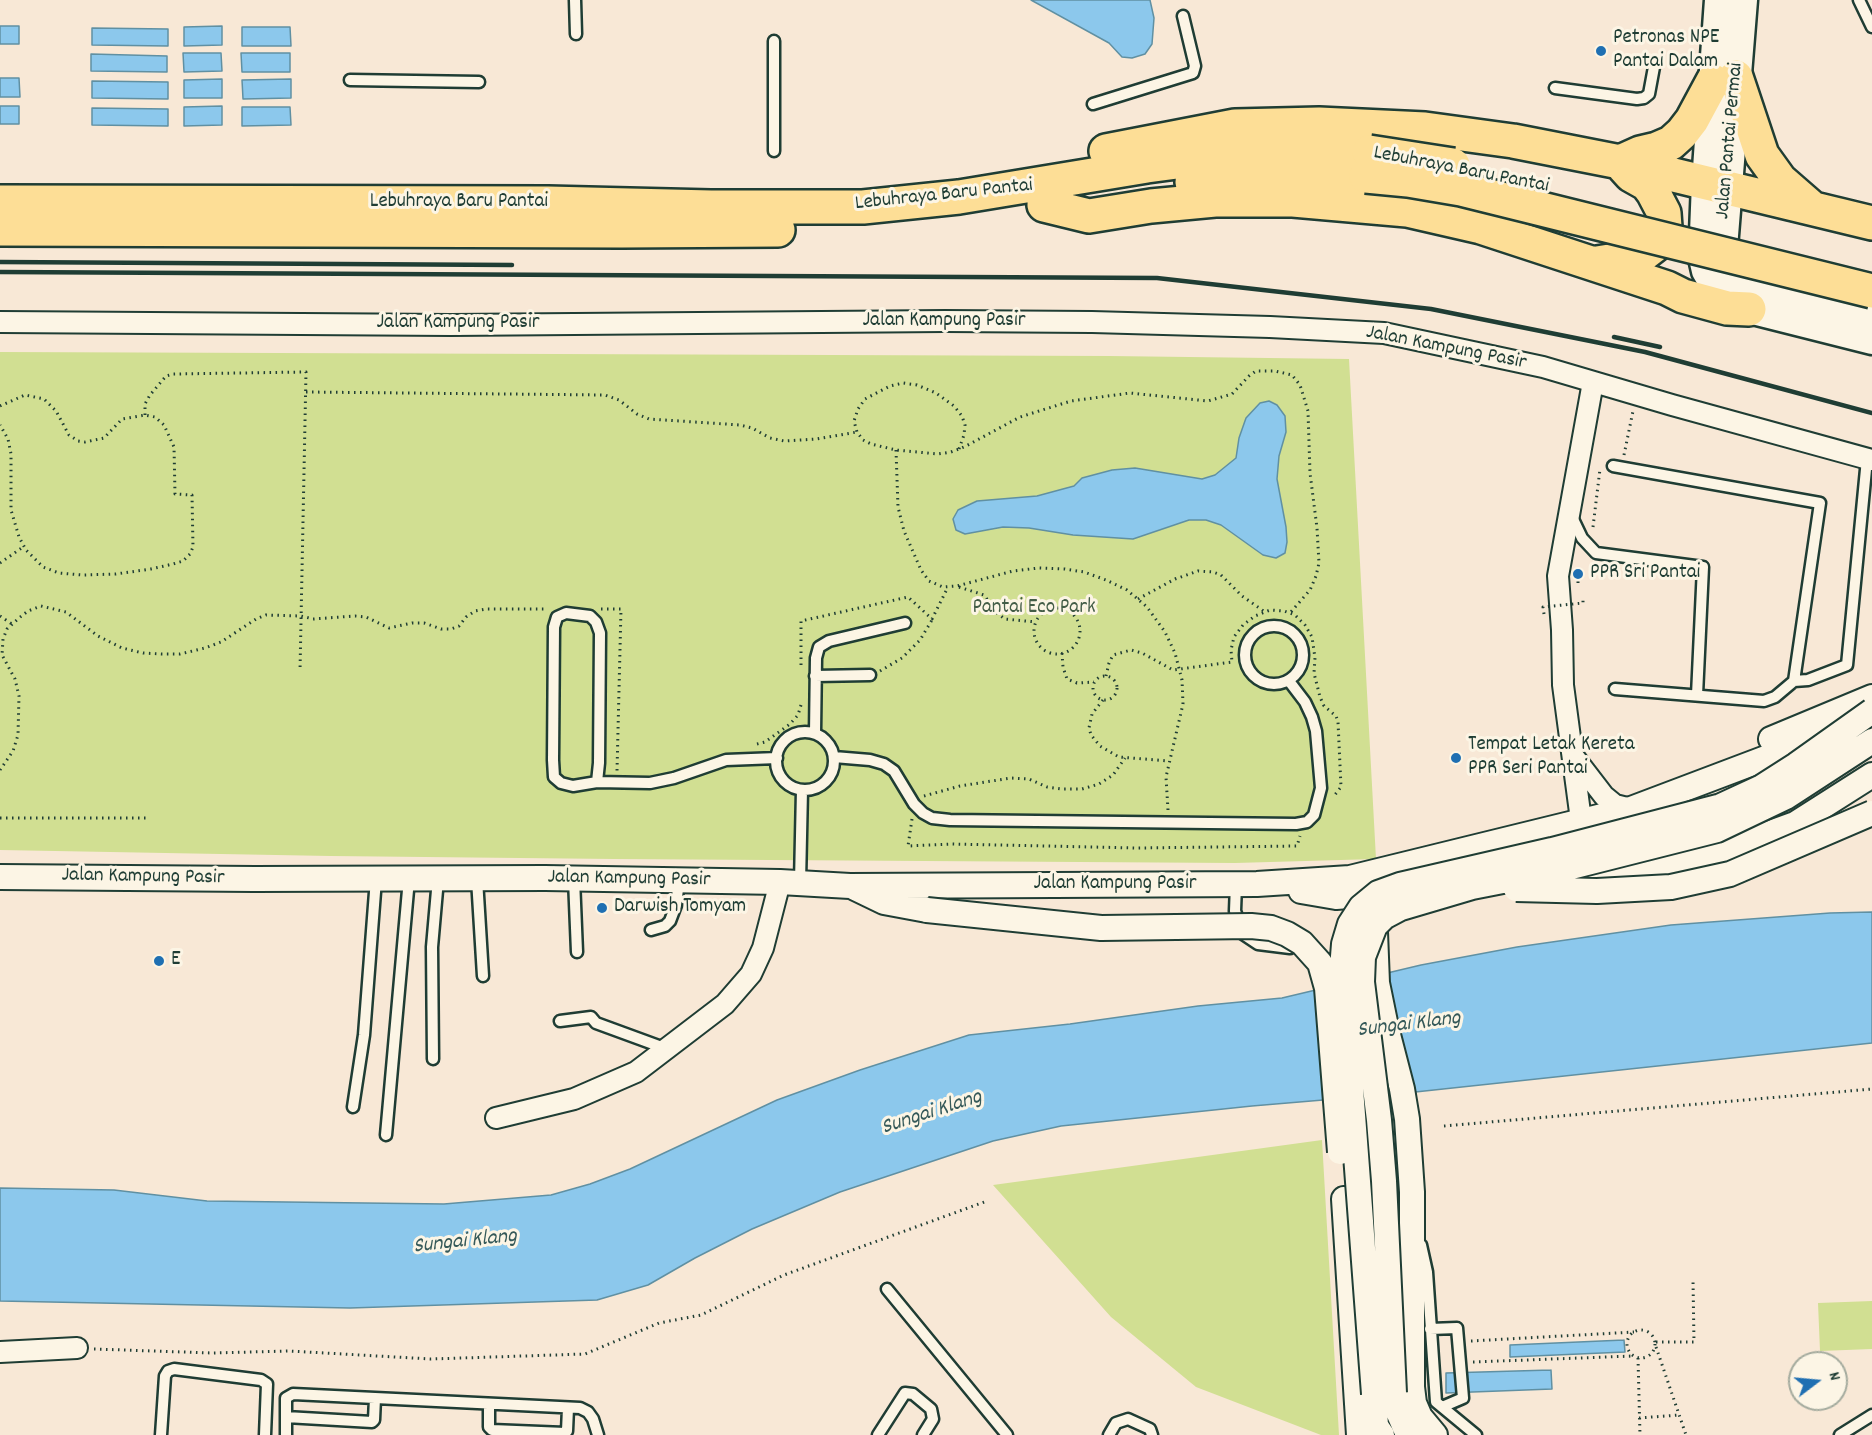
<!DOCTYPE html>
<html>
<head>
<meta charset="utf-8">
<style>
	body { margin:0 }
	#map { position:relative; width:1872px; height:1435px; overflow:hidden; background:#f8e8d6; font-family:Dekko,sans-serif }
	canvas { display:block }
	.north { position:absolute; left:1788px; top:1351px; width:60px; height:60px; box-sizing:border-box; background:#fcf5e5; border:2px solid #a4ab9e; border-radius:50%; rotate:74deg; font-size:16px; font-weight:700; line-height:24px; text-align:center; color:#1f3d34 }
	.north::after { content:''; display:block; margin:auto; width:21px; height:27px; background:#1f6fb2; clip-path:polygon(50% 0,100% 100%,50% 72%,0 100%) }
</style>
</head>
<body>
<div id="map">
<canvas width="1872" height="1435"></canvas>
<div class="north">N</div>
</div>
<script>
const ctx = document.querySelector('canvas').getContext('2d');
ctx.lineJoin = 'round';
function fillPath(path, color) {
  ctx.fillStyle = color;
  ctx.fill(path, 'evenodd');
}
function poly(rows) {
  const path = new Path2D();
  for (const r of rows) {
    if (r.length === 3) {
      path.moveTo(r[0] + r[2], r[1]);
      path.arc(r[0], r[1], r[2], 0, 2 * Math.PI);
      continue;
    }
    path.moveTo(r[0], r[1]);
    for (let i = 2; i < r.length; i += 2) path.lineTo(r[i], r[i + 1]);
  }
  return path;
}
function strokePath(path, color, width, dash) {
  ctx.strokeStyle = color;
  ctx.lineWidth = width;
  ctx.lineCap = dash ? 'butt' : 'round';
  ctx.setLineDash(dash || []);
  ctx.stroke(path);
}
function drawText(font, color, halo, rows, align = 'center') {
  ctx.font = font + ' Dekko,sans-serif';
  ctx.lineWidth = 6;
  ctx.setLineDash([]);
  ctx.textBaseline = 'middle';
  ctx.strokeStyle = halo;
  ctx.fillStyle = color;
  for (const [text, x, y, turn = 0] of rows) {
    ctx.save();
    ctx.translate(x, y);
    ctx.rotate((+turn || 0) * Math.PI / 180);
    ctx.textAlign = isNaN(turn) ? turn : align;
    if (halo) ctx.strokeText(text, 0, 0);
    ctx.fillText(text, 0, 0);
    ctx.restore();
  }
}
fillPath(poly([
	[0,352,1109,356,1349,359,1376,859,1235,863,614,859,331,856,0,850],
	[1322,1140,1339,1435,1321,1435,1196,1387,1111,1317,993,1185],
	[1872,1301,1872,1349,1820,1351,1818,1303]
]), '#d1df92');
const water = poly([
	[1031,0,1150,0,1154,18,1152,44,1145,54,1132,58,1122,57,1109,43,1031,0],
	[0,26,19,26,19,44,0,44,0,26],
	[222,26,222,45,184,46,184,27,222,26],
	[242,27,290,27,291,46,242,46,242,27],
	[92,28,168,29,168,46,92,45,92,28],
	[183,53,221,53,222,71,184,72,183,53],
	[241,53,290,53,290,72,242,72,241,53],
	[91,54,167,56,167,72,91,71,91,54],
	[0,78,19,78,20,97,0,97,0,78],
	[222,79,222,98,184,98,184,80,222,79],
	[291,79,291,98,243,99,242,80,291,79],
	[92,81,168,82,168,99,92,98,92,81],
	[0,106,19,106,19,124,0,124,0,106],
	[222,106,222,125,184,126,184,107,222,106],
	[242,107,290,107,291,125,242,126,242,107],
	[92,108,168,109,168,126,92,125,92,108],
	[1269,401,1277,405,1285,416,1286,432,1279,456,1277,479,1286,527,1287,542,1285,553,1276,558,1263,555,1221,525,1206,520,1189,520,1133,539,1073,535,1029,528,1003,527,965,534,956,530,953,519,958,510,977,501,1037,496,1074,486,1082,478,1112,470,1135,468,1202,479,1215,475,1236,458,1239,438,1246,418,1260,403,1269,401],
	[1872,912,1872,1043,1406,1093,1252,1106,1061,1126,993,1141,840,1192,752,1229,695,1258,648,1285,597,1300,350,1308,0,1301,0,1188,114,1190,207,1201,444,1204,551,1195,590,1184,630,1169,777,1100,860,1070,969,1035,1070,1024,1198,1006,1282,998,1421,965,1517,947,1671,925,1830,913,1872,912],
	[1624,1340,1625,1352,1510,1357,1510,1345,1624,1340],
	[1551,1370,1552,1389,1446,1393,1446,1373,1551,1370]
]);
fillPath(water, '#8cc8ec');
strokePath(water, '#6090a2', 1.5);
const service = poly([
	[575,0,576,34],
	[1859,0,1872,27],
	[774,41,774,151],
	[350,80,479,82],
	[1555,88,1637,99,1644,98,1649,94,1654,67],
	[1093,104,1193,73,1195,66,1183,16],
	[1613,466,1820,503,1794,681,1808,680,1847,665,1867,459],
	[1571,515,1582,538,1596,553,1703,567,1697,695],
	[1274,655,29],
	[815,676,870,675],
	[1615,689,1764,701,1775,697,1794,681],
	[805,761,29],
	[815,733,816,658,819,647,829,641,905,623],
	[834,757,870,760,884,764,894,771,914,804,923,813,932,818,950,820,1296,824,1307,822,1314,815,1321,788,1316,731,1312,717,1305,702,1289,681],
	[597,782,599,763,600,633,596,622,590,616,566,613,557,617,554,627,553,760,554,777,561,783,573,786,597,782,650,783,674,778,726,760,777,758],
	[477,879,483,976],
	[574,879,577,952],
	[800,882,802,790],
	[1236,884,1235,911,1243,934,1258,944,1290,948],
	[651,930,665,926,670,921,676,905,679,881],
	[560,1021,591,1017,596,1023,667,1049],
	[433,1059,432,947,438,879],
	[353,1107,364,1035,376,879],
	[386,1135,409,879],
	[1421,1245,1427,1272,1436,1402,1476,1435],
	[887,1289,1007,1435],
	[1430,1329,1457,1328,1463,1398,1442,1407],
	[489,1404,489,1427,492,1430,565,1433,567,1431,568,1408],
	[286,1417,372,1422,374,1420,375,1398],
	[161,1435,165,1376,168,1371,174,1369,261,1380,267,1384,265,1435],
	[286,1435,286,1398,293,1394,580,1408,588,1412,593,1419,598,1435],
	[878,1435,905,1393,913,1394,931,1409,933,1419,923,1435],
	[1109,1435,1116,1423,1128,1419,1150,1429,1152,1435],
	[1840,1435,1872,1415]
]);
const minor = poly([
	[0,322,451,325,945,321,1092,322,1270,327,1384,333,1543,367,1672,405,1872,460],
	[1574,757,1604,796,1615,805,1631,809],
	[1579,836,1581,820,1563,685,1562,630,1558,576,1593,382],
	[496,1118,574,1099,636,1072,725,1004,751,974,763,948,780,882],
	[0,1352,77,1348]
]);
const tertiary = poly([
	[1771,739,1872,697],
	[0,877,255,879,545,878,780,882,850,886,1257,884,1350,878,1631,809,1840,730],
	[1560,880,1707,856,1795,824,1872,775],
	[855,888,884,902,927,910],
	[1301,891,1336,897,1388,893],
	[1375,932,1377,983,1386,1027,1402,1089,1407,1119,1412,1192,1412,1387,1414,1403,1420,1417,1435,1435],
	[1344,1199,1359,1435],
	[1394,1393,1399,1414,1406,1430,1410,1435],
	[1374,1394,1376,1426,1382,1435]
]);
const secondary = poly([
	[1719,0,1706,183,1703,258,1706,271,1716,288,1734,303,1749,309,1872,340],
	[1722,260,1731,275,1743,283,1756,289,1872,317],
	[1720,263,1722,260,1743,0]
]);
const motorway = poly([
	[1736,77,1762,155,1780,180,1811,207],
	[1106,151,1235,126,1319,124,1425,129,1513,141,1620,162,1872,223],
	[1620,162,1640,153,1657,149,1671,143,1682,133,1692,120,1713,81],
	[1192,182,1305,172,1366,176],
	[0,202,548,203,711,207,863,207,959,197,1147,166,1252,152,1304,149,1369,152],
	[1044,205,1089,216,1151,206,1215,200,1293,200,1407,210,1481,227,1667,288,1683,296,1727,308,1749,309],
	[0,229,622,231,778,230],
	[1597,263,1641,256,1658,243,1665,227,1664,213,1653,192,1647,184,1631,175,1621,164]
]);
strokePath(service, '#1f3d34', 15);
strokePath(minor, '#1f3d34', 24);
strokePath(tertiary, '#1f3d34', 28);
strokePath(secondary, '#1f3d34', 33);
strokePath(motorway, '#1f3d34', 38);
strokePath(poly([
	[306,392,605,395,619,400,637,414,649,419,740,425,752,428,770,438,784,441,816,439,857,432],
	[0,406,25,395,44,399,56,411,69,435,78,441,85,442,104,438,122,419,145,415,155,417,164,425,174,447,175,494,192,495,193,547,190,554,183,561,173,564,151,569,116,574,83,575,59,573,43,567,26,550,19,537,11,510,11,454,8,439,0,425],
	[145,415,145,404,150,395,166,376,173,374,306,372,300,671],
	[959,449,964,435,965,425,962,416,954,406,936,393,917,385,903,383,890,386,865,399,858,409,854,421,857,432,863,440,871,444,896,450,938,454,951,452,959,449,966,446,1020,417,1071,401,1130,393,1208,401,1232,394,1249,376,1256,371,1275,371,1292,375,1300,385,1308,411,1310,473,1317,528,1319,563,1316,576,1310,590,1290,613],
	[896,450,898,507,904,531,921,570,929,581,943,587,957,586,1013,571,1039,568,1065,569,1084,572,1106,580,1127,590,1147,607,1165,632,1175,653,1182,680,1183,704,1166,777,1168,810],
	[1624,455,1633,411],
	[1593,527,1600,469],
	[0,563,23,547],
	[1578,583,1578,574],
	[959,587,984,595,997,613,1005,619,1036,622],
	[1138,599,1175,579,1198,571,1213,572,1221,575,1242,596,1265,612],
	[1057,631,23],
	[601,609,621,609,617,771],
	[0,616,12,624],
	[1062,653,1063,667,1067,679,1077,683,1094,682],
	[801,665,801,621,908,597,932,619,948,587],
	[880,671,902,658,920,640,932,620],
	[1106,676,1109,663,1113,655,1131,650,1142,653,1173,670,1232,662,1231,650,1234,637,1243,625,1255,616,1270,610,1284,611,1295,615,1305,625,1312,637,1315,658,1314,673,1320,697,1324,706,1336,716,1338,722,1341,787,1334,796],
	[1105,688,12],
	[1103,700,1092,714,1089,728,1091,735,1100,746,1119,757,1169,761],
	[757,744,765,742,790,724,798,715,801,705],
	[0,770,13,751,18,735,19,696,15,679,2,655,3,639,7,629,19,618,28,611,41,606,66,612,98,636,122,648,143,653,162,654,180,654,205,648,221,642,256,619,266,615,301,616,313,619,355,616,366,617,389,628,412,623,424,623,441,629,451,629,459,626,466,617,475,611,486,609,546,609],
	[924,796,960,786,1011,778,1029,779,1047,787,1062,789,1082,789,1099,784,1113,775,1125,758],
	[0,818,148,818],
	[912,819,908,846,952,844,1138,848,1297,846,1300,836],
	[1444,1126,1872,1089],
	[1641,1344,14],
	[1471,1341,1634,1332],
	[1656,1342,1694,1342,1693,1280],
	[1656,1347,1686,1435],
	[94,1349,212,1353,289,1351,431,1359,585,1354,659,1323,701,1315,784,1275,987,1201],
	[1638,1358,1640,1435],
	[1473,1362,1633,1356],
	[1639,1418,1679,1415]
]), '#1f3d34', 3, [1.5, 4.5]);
strokePath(service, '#fcf5e5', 10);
strokePath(minor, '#fcf5e5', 20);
strokePath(tertiary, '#fcf5e5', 24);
strokePath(secondary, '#fcf5e5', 28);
strokePath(motorway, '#fdde96', 33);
strokePath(poly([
	[0,262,512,265],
	[0,272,1157,278,1431,309,1645,352,1872,413],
	[1614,337,1660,347]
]), '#1f3d34', 4.5);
const tertiaryBridge = poly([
	[1516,889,1597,891,1671,887,1730,874,1872,813],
	[927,910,1101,928,1251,926,1271,928,1287,934,1302,943,1320,963,1327,988,1340,1152],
	[1394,1393,1384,1181,1379,1120,1362,982,1363,957,1375,926,1384,917,1401,908,1472,887,1559,870,1717,830,1786,797,1872,741],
	[1374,1394,1342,969,1344,944,1350,924,1361,907,1378,893,1400,885,1552,850,1721,806,1760,788,1796,765,1872,711]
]);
const motorwayBridge = poly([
	[1369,152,1453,165],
	[1366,176,1408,180,1461,189,1872,291]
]);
strokePath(tertiaryBridge, '#1f3d34', 28, []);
strokePath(motorwayBridge, '#1f3d34', 38, []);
strokePath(poly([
	[1544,614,1543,607,1583,603,1583,597]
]), '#1f3d34', 3, [1.5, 4.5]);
strokePath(tertiaryBridge, '#fcf5e5', 24);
strokePath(motorwayBridge, '#fdde96', 33);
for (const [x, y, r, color] of [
	[1601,51,6,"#1f6fb2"],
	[1578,574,6,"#1f6fb2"],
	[1456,758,6,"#1f6fb2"],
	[602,908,6,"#1f6fb2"],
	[159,961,6,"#1f6fb2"]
]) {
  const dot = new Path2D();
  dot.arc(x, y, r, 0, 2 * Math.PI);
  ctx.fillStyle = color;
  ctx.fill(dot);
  strokePath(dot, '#fcf5e5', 2);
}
drawText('21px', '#1f3d34', '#fcf5e5', [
	["Petronas NPE",1613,39],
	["Pantai Dalam",1613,63],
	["PPR Sri Pantai",1590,574],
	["Tempat Letak Kereta",1468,746],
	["PPR Seri Pantai",1468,770],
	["Darwish Tomyam",614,908],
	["E",171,961]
], 'left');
drawText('21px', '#1f3d34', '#fcf5e5', [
	["Jalan Pantai Permai",1731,141,-85],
	["Lebuhraya Baru Pantai",1461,171,11],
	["Lebuhraya Baru Pantai",944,196,-6],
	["Lebuhraya Baru Pantai",459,203],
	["Jalan Kampung Pasir",944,322],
	["Jalan Kampung Pasir",458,324],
	["Jalan Kampung Pasir",1446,349,11],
	["Jalan Kampung Pasir",143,878,1],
	["Jalan Kampung Pasir",629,880,1],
	["Jalan Kampung Pasir",1115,885]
]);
drawText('21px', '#435d47', '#fcf5e5', [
	["Pantai Eco Park",1034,609]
]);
drawText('italic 22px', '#355959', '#fcf5e5', [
	["Sungai Klang",1409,1026,-7],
	["Sungai Klang",932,1114,-18],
	["Sungai Klang",465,1243,-6]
]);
</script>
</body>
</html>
